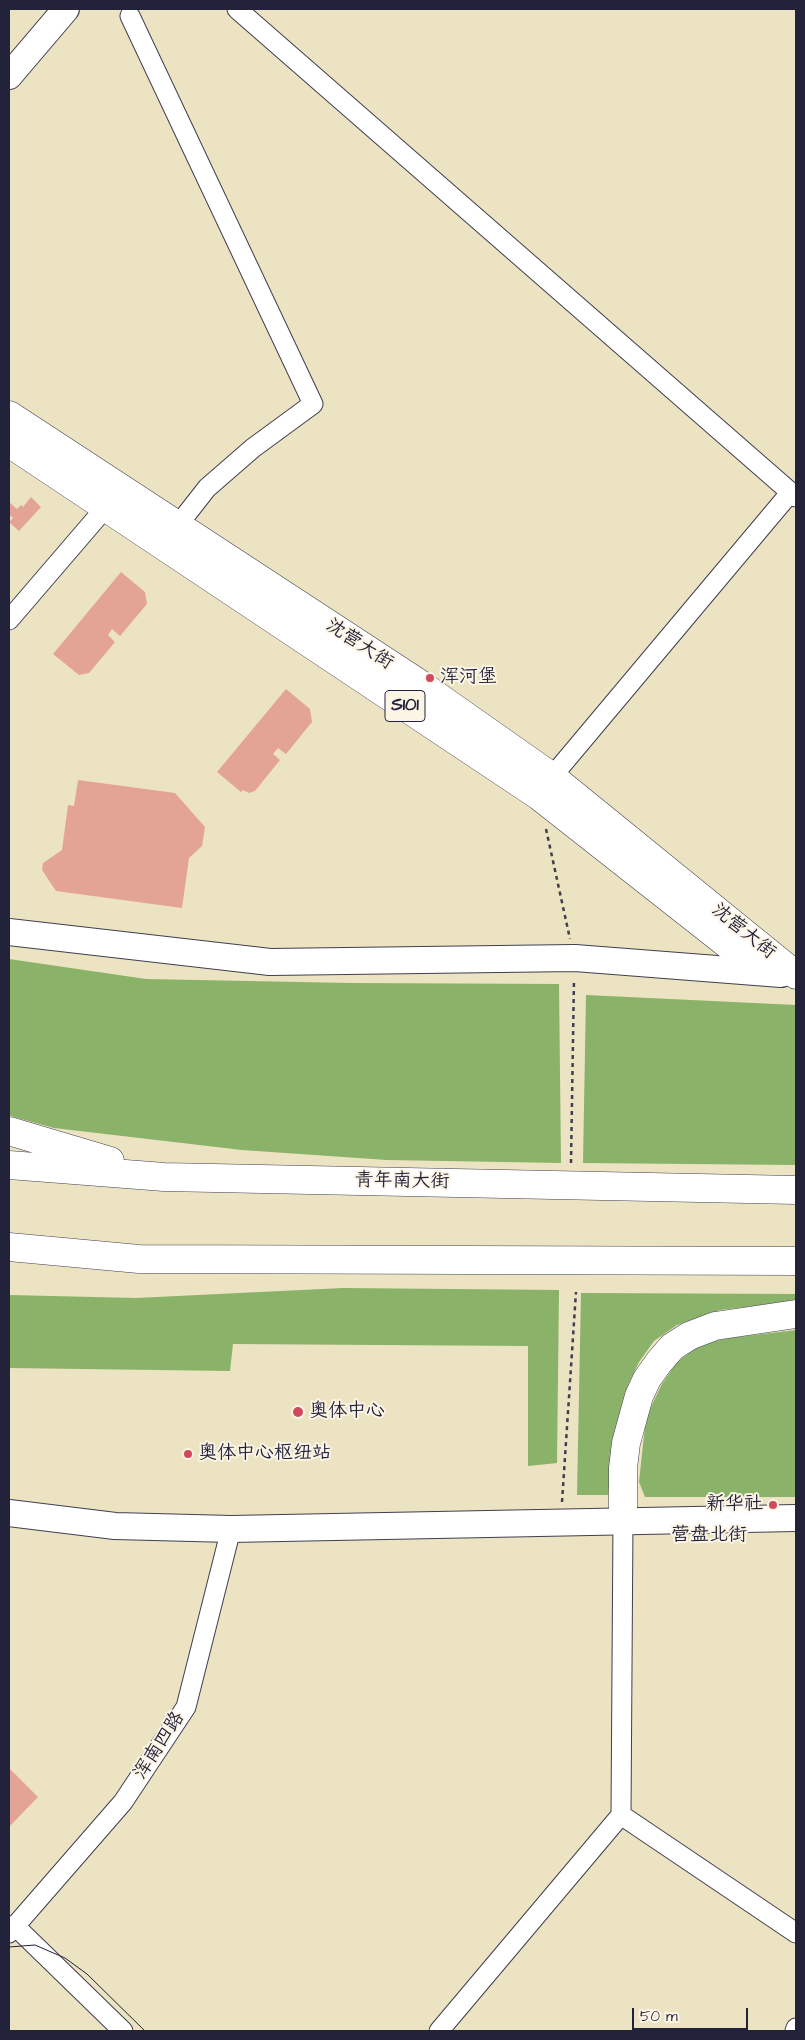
<!DOCTYPE html>
<html>
<head>
<meta charset="utf-8">
<style>
	body { margin:0 }
	#map { position:relative; width:805px; height:2040px; overflow:hidden; background:#ebe3c2; font-family:"Architects Daughter",sans-serif }
	canvas { display:block }
	.frame { position:absolute; inset:0; border:10px solid #22223b; pointer-events:none }
	.scale { position:absolute; left:632px; top:2008px; width:116px; height:22px; box-sizing:border-box; border:2px solid #22223b; border-top:0; padding-left:6px; font-size:15px; line-height:18px; white-space:nowrap; color:#22223b; -webkit-text-stroke:4px #fcf5e5; paint-order:stroke }
</style>
</head>
<body>
<div id="map">
<canvas width="805" height="2040"></canvas>
<div class="frame"></div>
<div class="scale">50 m</div>
</div>
<script>
const ctx = document.querySelector('canvas').getContext('2d');
ctx.lineJoin = 'round';
function fillPath(path, color) {
  ctx.fillStyle = color;
  ctx.fill(path, 'evenodd');
}
function poly(rows) {
  const path = new Path2D();
  for (const r of rows) {
    path.moveTo(r[0], r[1]);
    for (let i = 2; i < r.length; i += 2) path.lineTo(r[i], r[i + 1]);
  }
  return path;
}
function strokePath(path, color, width, dash) {
  ctx.strokeStyle = color;
  ctx.lineWidth = width;
  ctx.lineCap = dash ? 'butt' : 'round';
  ctx.setLineDash(dash || []);
  ctx.stroke(path);
}
function drawText(font, color, halo, rows, align = 'center') {
  ctx.font = font + ' "Architects Daughter","LXGW WenKai TC",sans-serif';
  ctx.lineWidth = 4;
  ctx.setLineDash([]);
  ctx.textBaseline = 'middle';
  ctx.strokeStyle = halo;
  ctx.fillStyle = color;
  for (const [text, x, y, turn = 0] of rows) {
    ctx.save();
    ctx.translate(x, y);
    ctx.rotate((+turn || 0) * Math.PI / 180);
    ctx.textAlign = isNaN(turn) ? turn : align;
    if (halo) ctx.strokeText(text, 0, 0);
    ctx.fillText(text, 0, 0);
    ctx.restore();
  }
}
fillPath(poly([
	[9,959,146,979,350,983,559,984,561,1163,387,1160,242,1150,54,1128,14,1117,9,1115],
	[586,995,796,1005,796,1165,583,1163],
	[343,1288,559,1290,557,1463,528,1466,528,1346,233,1344,230,1371,9,1368,9,1295,136,1298],
	[581,1293,796,1294,796,1301,720,1310,677,1325,654,1341,639,1362,628,1385,615,1430,608,1495,577,1495],
	[796,1330,796,1497,645,1497,639,1482,646,1417,662,1384,677,1362,702,1344,729,1338]
]), '#8ab268');
fillPath(poly([
	[31,497,41,507,19,531,9,522,13,518,11,516,9,518,9,502,17,509,21,505,23,507],
	[121,572,145,592,147,604,120,636,112,629,108,635,115,642,89,673,79,675,53,654],
	[286,689,310,709,312,722,286,754,278,748,273,754,280,760,255,791,249,793,243,790,241,792,217,772],
	[78,780,175,793,205,827,202,846,189,858,182,908,56,891,42,870,43,863,62,850,68,805,74,806],
	[9,1768,38,1797,9,1827]
]), '#e3a495');
const street = poly([
	[237,9,796,497],
	[130,16,313,404,253,448,207,488,171,534],
	[9,620,106,507],
	[545,785,790,493],
	[621,1815,796,1933],
	[14,1925,123,2031],
	[9,1933,123,1802,186,1707,231,1529],
	[439,2031,621,1815,623,1520],
	[795,2031,796,2028]
]);
const secondary = poly([
	[9,76,66,9],
	[9,932,270,962,575,958,781,974],
	[9,1513,115,1526,231,1529,796,1518]
]);
const primary = poly([
	[9,415,420,684,551,776,796,975],
	[9,443,539,796,731,947,750,958,767,964]
]);
const highway = poly([
	[9,1131,110,1161],
	[9,1165,164,1177,796,1190],
	[9,1247,139,1259,796,1261],
	[623,1520,623,1468,626,1443,639,1396,647,1379,659,1362,672,1347,689,1336,715,1326,796,1314]
]);
strokePath(street, '#403f4f', 21);
strokePath(secondary, '#403f4f', 28);
strokePath(primary, '#403f4f', 29);
strokePath(highway, '#403f4f', 29);
strokePath(poly([
	[546,829,570,939],
	[571,1163,574,979],
	[562,1502,576,1292]
]), '#403f4f', 2.5, [4, 4]);
strokePath(street, '#fff', 19);
strokePath(secondary, '#fff', 26);
strokePath(primary, '#fff', 28);
strokePath(highway, '#fff', 28);
strokePath(poly([
	[9,1947,35,1945,65,1958,87,1974,145,2031]
]), '#22223b', 1);
for (const [x, y, r, color] of [
	[430,678,5,"#d1495b"],
	[298,1412,6,"#d1495b"],
	[188,1454,5,"#d1495b"],
	[773,1505,5,"#d1495b"]
]) {
  const dot = new Path2D();
  dot.arc(x, y, r, 0, 2 * Math.PI);
  ctx.fillStyle = color;
  ctx.fill(dot);
  strokePath(dot, '#fcf5e5', 2);
}
for (const [x, y, w] of [
	[405,706,40]
]) {
  const box = new Path2D();
  box.roundRect(x - w / 2, y - 15.5, w, 31, 4);
  ctx.fillStyle = '#fcf5e5';
  ctx.fill(box);
  strokePath(box, '#22223b', 1);
}
drawText('bold 18px', '#22223b', null, [
	["S101",405,706]
]);
drawText('19px', '#22223b', '#fcf5e5', [
	["沈营大街",359,645,33],
	["沈营大街",743,932,39],
	["青年南大街",402,1182,1],
	["营盘北街",709,1536],
	["浑南四路",160,1746,-57]
]);
drawText('19px', '#22223b', '#fcf5e5', [
	["浑河堡",440,678],
	["奥体中心",309,1412],
	["奥体中心枢纽站",198,1454],
	["新华社",763,1505,"right"]
], 'left');
</script>
</body>
</html>
